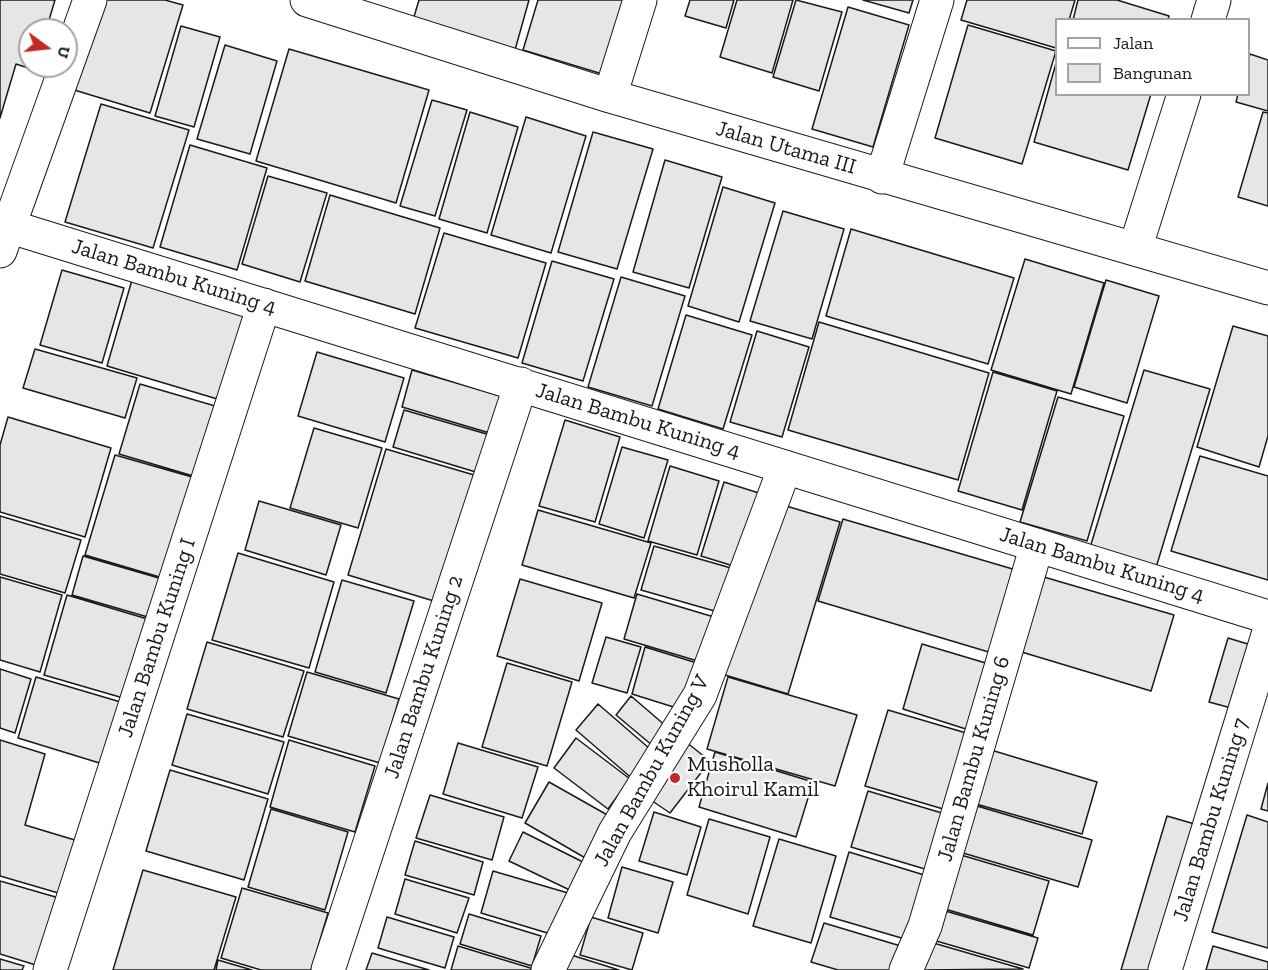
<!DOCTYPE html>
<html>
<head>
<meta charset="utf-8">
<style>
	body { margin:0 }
	#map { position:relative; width:1268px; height:970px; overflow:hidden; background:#fff; font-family:"Zilla Slab",serif }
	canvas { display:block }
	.legend { position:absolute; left:1055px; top:18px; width:195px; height:78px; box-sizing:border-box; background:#fff; border:2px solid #a3a3a3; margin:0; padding:8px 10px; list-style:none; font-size:18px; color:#1a1a1a }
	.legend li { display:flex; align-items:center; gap:12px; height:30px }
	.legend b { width:30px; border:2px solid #a3a3a3 }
	.north { position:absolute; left:18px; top:18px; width:60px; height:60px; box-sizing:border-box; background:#fff; border:2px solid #a3a3a3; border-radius:50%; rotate:105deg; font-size:16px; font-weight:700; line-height:24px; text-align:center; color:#1a1a1a }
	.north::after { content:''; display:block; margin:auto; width:21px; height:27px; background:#c62828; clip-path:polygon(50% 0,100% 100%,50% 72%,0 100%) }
</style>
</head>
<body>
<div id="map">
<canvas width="1268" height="970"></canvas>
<ul class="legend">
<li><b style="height:8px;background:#fff"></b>Jalan</li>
<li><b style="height:16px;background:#e6e6e6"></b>Bangunan</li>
</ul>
<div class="north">U</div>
</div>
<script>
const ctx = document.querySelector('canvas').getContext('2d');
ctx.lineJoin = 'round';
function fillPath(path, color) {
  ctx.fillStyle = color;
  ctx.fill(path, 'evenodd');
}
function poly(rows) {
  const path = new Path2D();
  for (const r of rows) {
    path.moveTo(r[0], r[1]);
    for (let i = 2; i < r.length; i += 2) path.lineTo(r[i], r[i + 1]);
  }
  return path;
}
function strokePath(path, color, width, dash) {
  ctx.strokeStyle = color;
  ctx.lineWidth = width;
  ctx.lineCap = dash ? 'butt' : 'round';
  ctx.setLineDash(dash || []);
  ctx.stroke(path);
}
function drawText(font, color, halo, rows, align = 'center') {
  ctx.font = font + ' "Zilla Slab",serif';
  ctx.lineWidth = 4.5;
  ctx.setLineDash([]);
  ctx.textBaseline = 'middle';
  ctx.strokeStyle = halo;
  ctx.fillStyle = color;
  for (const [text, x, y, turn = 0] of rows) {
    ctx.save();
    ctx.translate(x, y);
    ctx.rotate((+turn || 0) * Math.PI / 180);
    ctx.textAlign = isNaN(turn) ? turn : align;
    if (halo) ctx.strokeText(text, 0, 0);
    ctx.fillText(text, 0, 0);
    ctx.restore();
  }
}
const building = poly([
	[0,0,55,0,46,30,30,30,30,66,35,66,34,70,16,64,0,118,0,0],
	[97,0,165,0,183,5,150,113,71,89,97,0],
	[419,0,529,0,515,50,413,20,419,0],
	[538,0,632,0,609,76,523,50,538,0],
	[690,0,734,0,726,28,685,16,690,0],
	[737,0,793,0,772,73,720,57,737,0],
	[796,0,842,12,819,91,773,77,796,0],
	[863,0,913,0,909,13,863,0],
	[967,0,1075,0,1069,20,1056,20,1056,48,961,20,967,0],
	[1078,0,1117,0,1169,16,1168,20,1073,20,1078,0],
	[848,7,909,25,873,147,812,129,848,7],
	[968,25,1056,51,1022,164,935,138,968,25],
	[181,26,220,37,194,127,155,116,181,26],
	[225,45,277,61,250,154,197,139,225,45],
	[289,49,429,90,396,203,256,161,289,49],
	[1250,54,1268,60,1268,111,1236,102,1238,94,1248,94,1248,61,1250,54],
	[1056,63,1056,94,1151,94,1128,170,1034,142,1056,63],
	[432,100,467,110,435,216,400,206,432,100],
	[101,104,189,130,153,248,65,222,101,104],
	[470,112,518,127,487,233,439,219,470,112],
	[1263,112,1268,113,1268,206,1238,197,1263,112],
	[526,117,586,136,551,253,491,235,526,117],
	[593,132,653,149,617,269,558,252,593,132],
	[190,145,267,168,237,270,160,247,190,145],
	[665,160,722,177,689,288,633,272,665,160],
	[268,176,327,193,300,282,242,264,268,176],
	[723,187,775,203,739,322,688,306,723,187],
	[330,195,440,228,415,314,305,281,330,195],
	[783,211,844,229,812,339,750,321,783,211],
	[851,229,1014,278,988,364,826,316,851,229],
	[444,233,546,263,518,358,415,328,444,233],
	[1025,259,1104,283,1071,394,991,370,1025,259],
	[552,261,614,279,583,381,522,363,552,261],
	[62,270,124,288,102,363,40,345,62,270],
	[621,277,685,296,652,406,588,387,621,277],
	[132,280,249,315,224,401,107,366,132,280],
	[1106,280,1159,296,1127,403,1074,387,1106,280],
	[686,315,752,335,723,429,658,409,686,315],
	[819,322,989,373,958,480,788,430,819,322],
	[1233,326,1268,336,1268,436,1259,467,1197,447,1233,326],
	[757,331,809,347,782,437,730,422,757,331],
	[35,349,137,378,125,418,23,388,35,349],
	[317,352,404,378,385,442,298,416,317,352],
	[412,370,504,397,493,434,402,407,412,370],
	[1144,370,1210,389,1155,571,1089,551,1144,370],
	[993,372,1057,391,1022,510,958,491,993,372],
	[140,384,222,408,200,478,119,454,140,384],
	[1058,397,1124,416,1087,541,1020,522,1058,397],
	[404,410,490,435,479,473,393,447,404,410],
	[8,417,111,448,85,537,0,512,0,445,8,417],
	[565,420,620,437,595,522,539,506,565,420],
	[314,428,382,448,358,528,290,508,314,428],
	[622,447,668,460,644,538,599,524,622,447],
	[386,449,474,475,437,602,348,575,386,449],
	[115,455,192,477,163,578,85,555,115,455],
	[1200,456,1268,476,1268,580,1171,551,1200,456],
	[670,466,719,481,697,555,648,541,670,466],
	[724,482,762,494,740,568,701,556,724,482],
	[259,501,341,525,326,575,245,550,259,501],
	[776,503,840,522,788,694,725,675,776,503],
	[538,510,651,543,634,598,522,565,538,510],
	[0,516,81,540,65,593,0,574,0,516],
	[843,519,1016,570,992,653,818,601,843,519],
	[654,546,731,568,718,612,641,590,654,546],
	[238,553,334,582,309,668,212,640,238,553],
	[83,556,169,581,158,620,72,595,83,556],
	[1037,575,1174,615,1151,691,1015,650,1037,575],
	[0,577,62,595,40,672,0,660,0,577],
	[520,579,602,603,579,681,497,656,520,579],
	[342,580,414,601,386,693,315,672,342,580],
	[637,594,714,617,701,662,624,639,637,594],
	[67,595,154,621,130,700,44,675,67,595],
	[606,637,641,647,627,693,592,683,606,637],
	[1228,638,1261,648,1242,711,1209,702,1228,638],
	[207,642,304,671,283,737,187,709,207,642],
	[922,644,989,664,969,730,903,709,922,644],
	[645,647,697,663,683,710,632,694,645,647],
	[507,663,572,682,547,766,482,747,507,663],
	[0,669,31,679,15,733,0,728,0,669],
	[307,672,399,699,380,763,288,736,307,672],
	[36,677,124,703,106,765,18,738,36,677],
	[728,677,857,715,835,786,707,749,728,677],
	[631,696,674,733,659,751,616,715,631,696],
	[598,704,657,755,635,781,576,730,598,704],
	[888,710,973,735,950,811,865,786,888,710],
	[187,714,284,742,268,794,172,765,187,714],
	[576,738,630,779,608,809,554,768,576,738],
	[681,738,710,761,670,813,642,794,681,738],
	[0,740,45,754,25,825,88,844,72,897,0,876,0,740],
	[289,740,375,766,355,832,270,807,289,740],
	[458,743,538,767,522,818,443,794,458,743],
	[991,750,1097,782,1082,834,976,804,991,750],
	[715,752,813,782,796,837,699,807,715,752],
	[170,770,268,799,244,880,146,851,170,770],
	[549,782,618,821,594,863,525,823,549,782],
	[1268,783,1268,811,1261,809,1268,783],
	[868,791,952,816,935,872,851,847,868,791],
	[430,795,504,817,492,860,416,838,430,795],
	[977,806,1092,840,1078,887,963,853,977,806],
	[271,809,348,832,325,910,248,887,271,809],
	[654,812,701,827,687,875,639,861,654,812],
	[1247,815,1268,822,1268,948,1212,932,1247,815],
	[1167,816,1198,825,1155,970,1121,970,1167,816],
	[709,819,770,837,748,914,687,895,709,819],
	[523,832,589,865,576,893,509,861,523,832],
	[779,839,836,856,811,943,753,926,779,839],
	[415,841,483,862,474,895,405,875,415,841],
	[849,852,934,878,915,942,830,917,849,852],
	[961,855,1049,881,1033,935,945,909,961,855],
	[622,867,673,882,658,933,608,918,622,867],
	[143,870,236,897,214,970,113,970,143,870],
	[493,871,568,893,554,935,481,913,493,871],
	[405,879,469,898,457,933,395,914,405,879],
	[0,881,59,898,39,966,0,954,0,881],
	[242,888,328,913,311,970,261,970,221,958,242,888],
	[942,910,1038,938,1029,968,933,940,942,910],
	[469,914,541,936,532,966,460,944,469,914],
	[387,917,454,937,445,968,378,948,387,917],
	[591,917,643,933,632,970,580,955,591,917],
	[824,923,904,947,897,970,838,970,811,962,824,923],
	[930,942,1023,969,922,970,930,942],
	[458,946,537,970,451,970,458,946],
	[1213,946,1268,962,1268,970,1206,970,1213,946],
	[372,953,429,970,366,970,372,953],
	[568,954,619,970,563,970,568,954],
	[0,959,24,966,22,970,0,970,0,959],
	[218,960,252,970,216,970,218,960]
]);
fillPath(building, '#e6e6e6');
strokePath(building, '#1a1a1a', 1.5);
const minor = poly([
	[307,0,610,96,1268,288],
	[1208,20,1214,0],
	[610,96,640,0],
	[882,177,937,0],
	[8,226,1268,617],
	[1135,249,1184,94],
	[0,251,90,0],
	[50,970,264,305],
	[328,970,521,384],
	[548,970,615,832,700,695,785,467],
	[906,970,925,926,1037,545],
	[1165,970,1268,635]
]);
strokePath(minor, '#1a1a1a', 35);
strokePath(minor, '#fff', 33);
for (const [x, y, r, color] of [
	[675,778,6,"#c62828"]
]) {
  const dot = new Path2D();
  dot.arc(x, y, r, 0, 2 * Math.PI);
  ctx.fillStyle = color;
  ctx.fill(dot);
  strokePath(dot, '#fff', 2);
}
drawText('22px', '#1a1a1a', '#fff', [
	["Jalan Utama III",786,148,16],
	["Jalan Bambu Kuning 4",174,277,17],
	["Jalan Bambu Kuning 4",638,421,17],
	["Jalan Bambu Kuning 4",1102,565,17],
	["Jalan Bambu Kuning I",157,638,-72],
	["Jalan Bambu Kuning 2",424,677,-72],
	["Jalan Bambu Kuning 6",974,759,-74],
	["Jalan Bambu Kuning V",652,771,-61],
	["Jalan Bambu Kuning 7",1211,820,-73]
]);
drawText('22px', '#1a1a1a', '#fff', [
	["Musholla",687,765],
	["Khoirul Kamil",687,790]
], 'left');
</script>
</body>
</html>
